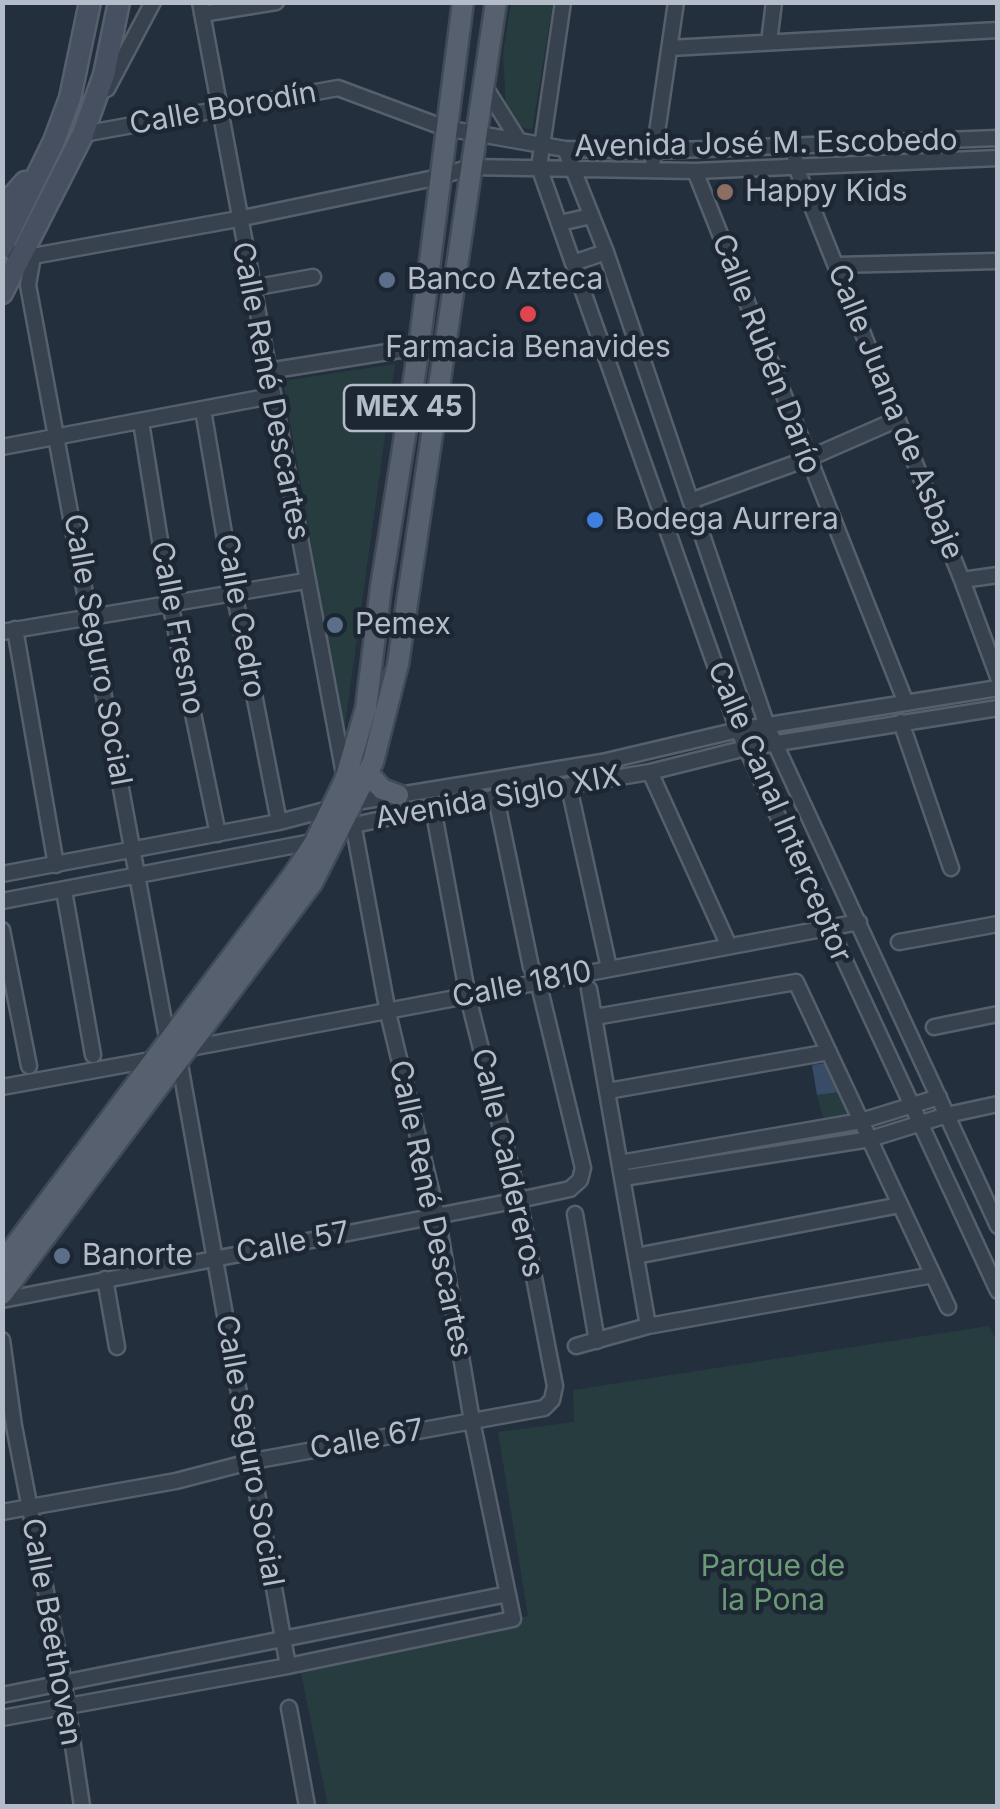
<!DOCTYPE html>
<html>
<head>
<meta charset="utf-8">
<style>
	body { margin:0 }
	#map { position:relative; width:1000px; height:1809px; overflow:hidden; background:#242f3e; font-family:Inter,sans-serif }
	canvas { display:block }
	.frame { position:absolute; inset:0; border:5px solid #b4bcc9; pointer-events:none }
</style>
</head>
<body>
<div id="map">
<canvas width="1000" height="1809"></canvas>
<div class="frame"></div>
</div>
<script>
const ctx = document.querySelector('canvas').getContext('2d');
ctx.lineJoin = 'round';
function fillPath(path, color) {
  ctx.fillStyle = color;
  ctx.fill(path, 'evenodd');
}
function poly(rows) {
  const path = new Path2D();
  for (const r of rows) {
    path.moveTo(r[0], r[1]);
    for (let i = 2; i < r.length; i += 2) path.lineTo(r[i], r[i + 1]);
  }
  return path;
}
function strokePath(path, color, width, dash) {
  ctx.strokeStyle = color;
  ctx.lineWidth = width;
  ctx.lineCap = dash ? 'butt' : 'round';
  ctx.setLineDash(dash || []);
  ctx.stroke(path);
}
function drawText(font, color, halo, rows, align = 'center') {
  ctx.font = font + ' Inter,sans-serif';
  ctx.lineWidth = 9;
  ctx.setLineDash([]);
  ctx.textBaseline = 'middle';
  ctx.strokeStyle = halo;
  ctx.fillStyle = color;
  for (const [text, x, y, turn = 0] of rows) {
    ctx.save();
    ctx.translate(x, y);
    ctx.rotate((+turn || 0) * Math.PI / 180);
    ctx.textAlign = isNaN(turn) ? turn : align;
    if (halo) ctx.strokeText(text, 0, 0);
    ctx.fillText(text, 0, 0);
    ctx.restore();
  }
}
fillPath(poly([
	[511,3,553,3,532,130,518,126,506,108,503,54],
	[395,364,344,732,283,381],
	[847,1091,860,1119,825,1124,817,1095],
	[989,1326,997,1341,997,1806,328,1806,301,1673,528,1616,498,1432,574,1422,573,1390]
]), '#263c3f');
fillPath(poly([
	[833,1062,847,1091,817,1095,812,1065]
]), '#394c67');
const street = poly([
	[200,2,344,774],
	[563,2,539,167,738,730,998,1291],
	[202,14,276,2],
	[769,42,774,2],
	[670,48,998,30],
	[485,87,519,141],
	[107,89,153,2],
	[83,134,338,88,445,128,565,149,652,151,998,138],
	[794,147,796,167,962,580,998,677],
	[565,149,606,252,767,726,998,1226],
	[653,160,676,2],
	[695,171,906,703],
	[560,223,591,216],
	[13,253,33,256,238,219,439,177,470,167,695,171,998,158],
	[33,256,28,285,168,1043],
	[573,263,606,252],
	[837,265,998,261],
	[252,288,313,277],
	[268,371,419,347],
	[203,410,234,592,279,822],
	[141,422,170,603,218,834],
	[2,447,271,396],
	[693,500,807,459,896,420],
	[962,580,998,575],
	[15,629,56,865],
	[2,632,305,581],
	[901,722,951,868],
	[650,772,728,944],
	[569,787,609,968],
	[345,827,433,808,650,772,746,748,998,708],
	[2,874,279,822,356,802,602,762,738,730,998,688],
	[64,891,93,1055],
	[2,901,317,841],
	[2,930,29,1066],
	[899,942,998,924],
	[589,989,648,1326],
	[595,1017,796,982,948,1307],
	[934,1027,998,1014],
	[185,1049,859,922],
	[179,1059,288,1666],
	[2,1087,156,1059],
	[608,1091,829,1052],
	[620,1163,861,1121,939,1097],
	[623,1178,870,1139,947,1115,998,1104],
	[575,1214,597,1341],
	[636,1256,900,1205],
	[105,1279,117,1347],
	[2,1300,519,1200,570,1189,580,1180,583,1168,538,981,531,967,496,798],
	[2,1340,14,1426,64,1685,82,1806],
	[576,1346,648,1326,933,1275],
	[2,1512,176,1481,253,1461,544,1408,552,1400,555,1386,519,1200,468,997,433,808],
	[2,1695,508,1594],
	[289,1708,307,1806],
	[2,1718,288,1666,513,1619,472,1421,437,1215,388,1013,353,823]
]);
const secondary = poly([
	[2,208,25,182],
	[2,247,54,141,70,98,90,2],
	[2,293,83,134,104,75,119,2]
]);
const primary = poly([
	[369,774,382,789,398,795],
	[2,1263,294,874,315,842,345,780,366,708,381,587,419,347,463,2],
	[2,1294,312,883,373,762,398,664,496,2]
]);
strokePath(street, '#565f6c', 19);
strokePath(secondary, '#565f6c', 25);
strokePath(primary, '#414a57', 25);
strokePath(street, '#38414e', 14);
strokePath(secondary, '#465061', 20);
strokePath(primary, '#56606e', 20);
for (const [x, y, r, color] of [
	[725,192,10,"#8d6e63"],
	[387,280,10,"#5c6f8a"],
	[528,314,10,"#e0444e"],
	[595,520,10,"#3f7fe0"],
	[335,625,10,"#5c6f8a"],
	[62,1256,10,"#5c6f8a"]
]) {
  const dot = new Path2D();
  dot.arc(x, y, r, 0, 2 * Math.PI);
  ctx.fillStyle = color;
  ctx.fill(dot);
  strokePath(dot, '#1d2633', 4);
}
for (const [x, y, w] of [
	[409,408,130]
]) {
  const box = new Path2D();
  box.roundRect(x - w / 2, y - 23, w, 46, 8);
  ctx.fillStyle = '#1d2633';
  ctx.fill(box);
  strokePath(box, '#b4bcc9', 2.5);
}
drawText('bold 28px', '#b4bcc9', null, [
	["MEX 45",409,408]
]);
drawText('30px', '#b4bcc9', '#1d2633', [
	["Calle Borodín",223,109,-10],
	["Avenida José M. Escobedo",766,144,-1],
	["Calle Rubén Darío",766,354,69],
	["Calle René Descartes",270,391,79],
	["Calle Juana de Asbaje",895,412,68],
	["Calle Cedro",240,616,80],
	["Calle Fresno",177,628,79],
	["Calle Seguro Social",97,650,80],
	["Avenida Siglo XIX",498,798,-10],
	["Calle Canal Interceptor",779,812,67],
	["Calle 1810",522,985,-11],
	["Calle Caldereros",507,1163,77],
	["Calle René Descartes",430,1209,78],
	["Calle 57",293,1243,-11],
	["Calle 67",367,1440,-10],
	["Calle Seguro Social",249,1451,80],
	["Calle Beethoven",51,1632,80]
]);
drawText('30px', '#b4bcc9', '#1d2633', [
	["Happy Kids",745,192],
	["Banco Azteca",407,280],
	["Farmacia Benavides",528,348,"center"],
	["Bodega Aurrera",615,520],
	["Pemex",355,625],
	["Banorte",82,1256]
], 'left');
drawText('30px', '#6b9a76', '#1d2633', [
	["Parque de",773,1567],
	["la Pona",773,1601]
]);
</script>
</body>
</html>
